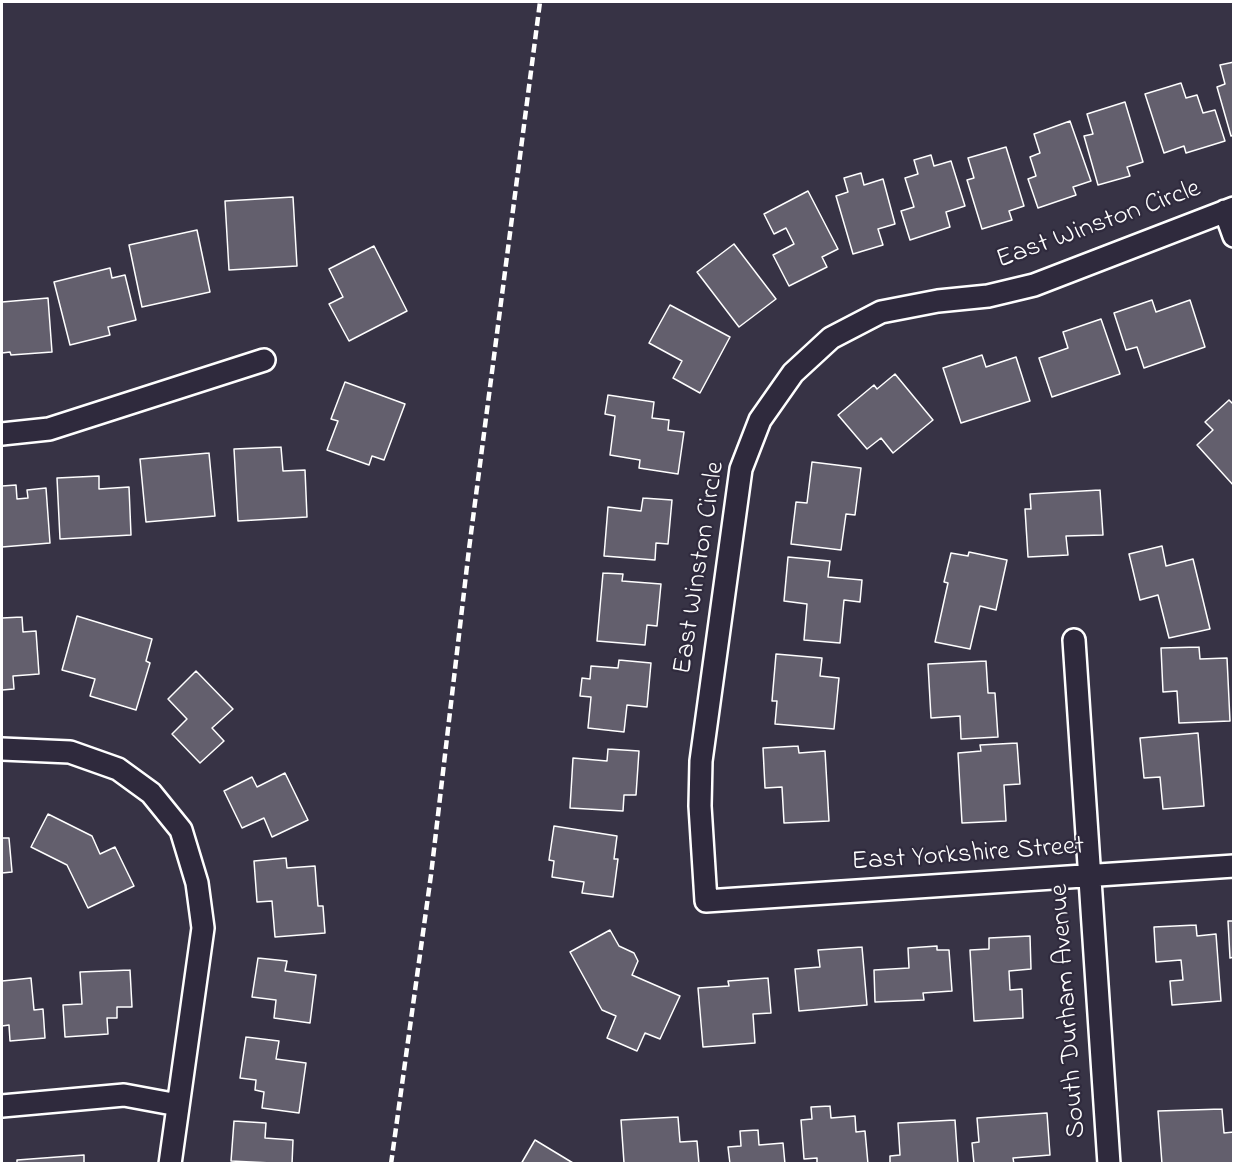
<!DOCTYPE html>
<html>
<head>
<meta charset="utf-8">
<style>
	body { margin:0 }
	#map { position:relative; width:1235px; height:1165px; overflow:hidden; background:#373345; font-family:"Indie Flower",sans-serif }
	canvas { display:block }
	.frame { position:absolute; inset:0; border:3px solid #fff; pointer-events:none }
</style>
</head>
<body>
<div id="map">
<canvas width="1235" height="1165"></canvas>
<div class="frame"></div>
</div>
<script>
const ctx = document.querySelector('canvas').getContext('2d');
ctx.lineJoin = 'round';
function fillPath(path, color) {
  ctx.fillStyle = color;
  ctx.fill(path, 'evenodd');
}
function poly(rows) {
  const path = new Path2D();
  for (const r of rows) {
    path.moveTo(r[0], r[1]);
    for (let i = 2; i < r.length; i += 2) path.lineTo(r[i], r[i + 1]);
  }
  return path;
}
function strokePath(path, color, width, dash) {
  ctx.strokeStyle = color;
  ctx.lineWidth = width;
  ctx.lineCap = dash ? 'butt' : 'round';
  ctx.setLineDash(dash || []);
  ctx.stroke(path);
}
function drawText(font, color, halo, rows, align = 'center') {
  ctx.font = font + ' "Indie Flower",sans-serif';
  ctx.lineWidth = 4.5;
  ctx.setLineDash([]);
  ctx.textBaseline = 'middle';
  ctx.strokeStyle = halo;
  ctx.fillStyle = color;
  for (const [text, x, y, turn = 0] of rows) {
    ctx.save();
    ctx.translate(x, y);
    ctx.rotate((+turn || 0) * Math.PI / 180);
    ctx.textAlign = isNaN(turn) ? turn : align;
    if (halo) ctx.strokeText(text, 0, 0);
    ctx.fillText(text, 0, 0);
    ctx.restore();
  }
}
const building = poly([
	[1234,62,1234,135,1231,136,1217,87,1225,84,1220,65,1234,62],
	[1181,83,1186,98,1197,95,1203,113,1215,110,1225,141,1186,153,1184,146,1164,153,1145,94,1181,83],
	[1125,102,1143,162,1127,167,1130,176,1098,185,1084,136,1093,134,1087,114,1125,102],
	[1070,121,1091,181,1073,187,1076,195,1038,208,1028,179,1036,176,1030,157,1040,153,1034,134,1070,121],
	[1006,147,1024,206,1009,211,1012,220,982,229,967,180,974,178,968,158,1006,147],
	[931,155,934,166,951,161,965,206,946,212,950,227,910,240,901,211,914,207,905,178,918,174,914,160,931,155],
	[861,173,864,185,883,179,895,224,878,229,883,245,853,254,836,196,848,192,844,178,861,173],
	[808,191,838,249,822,257,827,267,789,286,773,255,794,244,786,228,774,234,764,214,808,191],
	[293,197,297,266,229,270,225,201,293,197],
	[197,230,210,292,142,307,129,245,197,230],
	[734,244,776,299,739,327,697,272,734,244],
	[374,246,407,311,349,341,329,304,343,297,329,269,374,246],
	[110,268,112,278,125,275,136,320,108,327,110,335,70,345,54,282,110,268],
	[48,298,52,352,11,355,10,352,2,353,2,302,48,298],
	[1152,300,1156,312,1190,300,1205,347,1144,368,1137,347,1126,350,1114,313,1152,300],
	[670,305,730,337,700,393,673,378,682,361,649,343,670,305],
	[1101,319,1120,374,1052,397,1039,358,1068,348,1063,332,1101,319],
	[982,355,986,367,1016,357,1030,401,961,423,943,368,982,355],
	[895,374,933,420,893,453,881,438,867,449,838,415,874,385,877,389,895,374],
	[345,382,405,404,384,460,372,456,369,465,327,450,338,421,331,419,345,382],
	[608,395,654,402,652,418,669,420,668,430,684,432,678,474,639,468,640,460,610,455,615,416,605,414,608,395],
	[1229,400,1234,405,1234,486,1197,445,1213,430,1205,422,1229,400],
	[281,447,283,471,305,470,307,517,238,521,234,449,281,447],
	[209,453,215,516,146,522,140,459,209,453],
	[812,462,861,468,855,515,846,514,841,550,791,544,796,502,807,503,812,462],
	[99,476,99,489,129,487,131,535,60,539,57,478,99,476],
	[16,485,17,499,28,498,27,490,46,488,50,543,2,547,2,486,16,485],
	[1100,490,1103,535,1066,536,1068,555,1028,557,1025,509,1031,509,1030,494,1100,490],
	[643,498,672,500,668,544,656,543,655,560,604,556,608,507,641,511,643,498],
	[1162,546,1166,566,1193,559,1210,629,1169,638,1158,595,1140,600,1129,554,1162,546],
	[969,552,1007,560,996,610,980,606,970,649,935,642,948,583,944,582,951,553,968,556,969,552],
	[788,557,830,561,828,577,862,580,860,602,844,600,840,643,804,640,807,604,784,601,788,557],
	[603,573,623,574,622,581,661,584,657,626,647,625,645,645,597,641,603,573],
	[77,616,152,639,146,661,150,663,136,710,90,696,95,679,62,670,77,616],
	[22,617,23,632,36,631,39,674,13,676,14,689,2,690,2,618,22,617],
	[1199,647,1200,659,1227,658,1230,721,1179,723,1177,691,1163,692,1161,648,1199,647],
	[776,654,822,658,820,676,839,678,834,729,775,724,777,701,772,701,776,654],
	[619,660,651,663,647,707,627,705,624,732,588,728,591,697,580,696,582,678,590,679,591,666,618,668,619,660],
	[986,661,988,693,995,693,998,737,961,739,960,716,931,718,928,664,986,661],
	[196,671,233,709,212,728,224,741,200,763,172,734,187,719,168,699,196,671],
	[1198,733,1204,806,1163,809,1160,777,1144,778,1140,738,1198,733],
	[1017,743,1020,784,1004,785,1006,821,962,823,958,753,981,751,980,745,1017,743],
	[798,746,799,753,825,751,829,821,784,823,782,787,765,788,763,748,798,746],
	[608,749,639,751,636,795,624,795,623,811,570,808,573,758,607,761,608,749],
	[285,773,308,820,272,837,264,818,242,828,224,791,252,777,257,787,285,773],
	[48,814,92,836,100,854,115,847,134,886,88,908,67,865,31,847,48,814],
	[554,826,617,836,614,859,618,859,613,897,582,893,584,882,552,877,554,861,549,860,554,826],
	[2,838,9,838,12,872,2,873,2,838],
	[286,858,287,868,315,866,318,906,323,906,325,933,275,937,272,901,257,902,254,861,286,858],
	[1228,921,1234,921,1234,957,1230,958,1228,921],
	[1196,925,1197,936,1216,934,1221,1001,1172,1005,1170,981,1183,980,1181,960,1156,962,1154,927,1196,925],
	[610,930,619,946,634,953,638,961,632,975,680,996,660,1039,645,1033,637,1051,607,1038,616,1016,602,1010,570,952,610,930],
	[1030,936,1031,969,1009,971,1010,990,1022,989,1023,1018,974,1021,970,950,989,949,989,938,1030,936],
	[937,946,937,950,949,950,952,991,923,993,924,1000,875,1002,874,970,909,968,908,948,937,946],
	[862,947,867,1005,799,1011,795,969,820,967,818,950,862,947],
	[258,958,287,961,285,971,316,975,310,1023,274,1018,276,1000,252,997,258,958],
	[130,970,132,1007,117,1007,117,1018,107,1018,108,1034,65,1037,63,1005,82,1004,80,972,130,970],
	[31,978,34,1010,43,1009,45,1038,10,1041,9,1025,2,1026,2,981,31,978],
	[768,978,771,1013,753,1014,755,1043,703,1047,698,988,729,986,728,981,768,978],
	[246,1037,279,1041,276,1059,306,1063,299,1113,262,1108,264,1092,255,1090,256,1080,240,1078,246,1037],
	[830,1106,831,1118,855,1116,856,1132,865,1131,868,1164,817,1164,817,1158,804,1159,801,1120,812,1119,811,1107,830,1106],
	[1222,1109,1224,1133,1234,1132,1234,1164,1162,1164,1158,1111,1222,1109],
	[1047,1113,1050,1155,1013,1158,1014,1164,974,1164,972,1143,979,1142,977,1118,1047,1113],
	[678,1117,680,1142,697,1141,699,1164,624,1163,621,1120,678,1117],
	[955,1120,958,1164,890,1164,890,1156,900,1155,898,1123,955,1120],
	[234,1121,266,1123,265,1138,293,1140,292,1164,231,1161,234,1121],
	[758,1130,759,1145,783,1143,785,1164,730,1164,728,1147,741,1146,740,1131,758,1130],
	[535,1140,573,1163,521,1164,535,1140],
	[84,1155,84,1164,17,1164,17,1160,84,1155]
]);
fillPath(building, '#635f6d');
strokePath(building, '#fff', 1.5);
const minor = poly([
	[1234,208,1034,285,988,296,938,301,881,312,831,338,793,373,760,420,741,469,701,761,700,806,706,901,1234,866],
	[1225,211,1234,236],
	[2,434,49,429,264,360],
	[1074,640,1109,1164],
	[2,749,70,752,118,769,151,793,181,830,197,883,203,928,170,1164],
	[2,1106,124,1095,178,1105]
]);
strokePath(minor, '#fff', 26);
strokePath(minor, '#2f2a3d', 21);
strokePath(poly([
	[391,1164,431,875,469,549,540,2]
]), '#fff', 4.5, [9, 4.5]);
drawText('27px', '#fff', '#2f2a3d', [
	["East Winston Circle",1099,226,-20],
	["East Winston Circle",701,568,-81],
	["East Yorkshire Street",968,856,-4],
	["South Durham Avenue",1070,1011,-94]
]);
</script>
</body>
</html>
